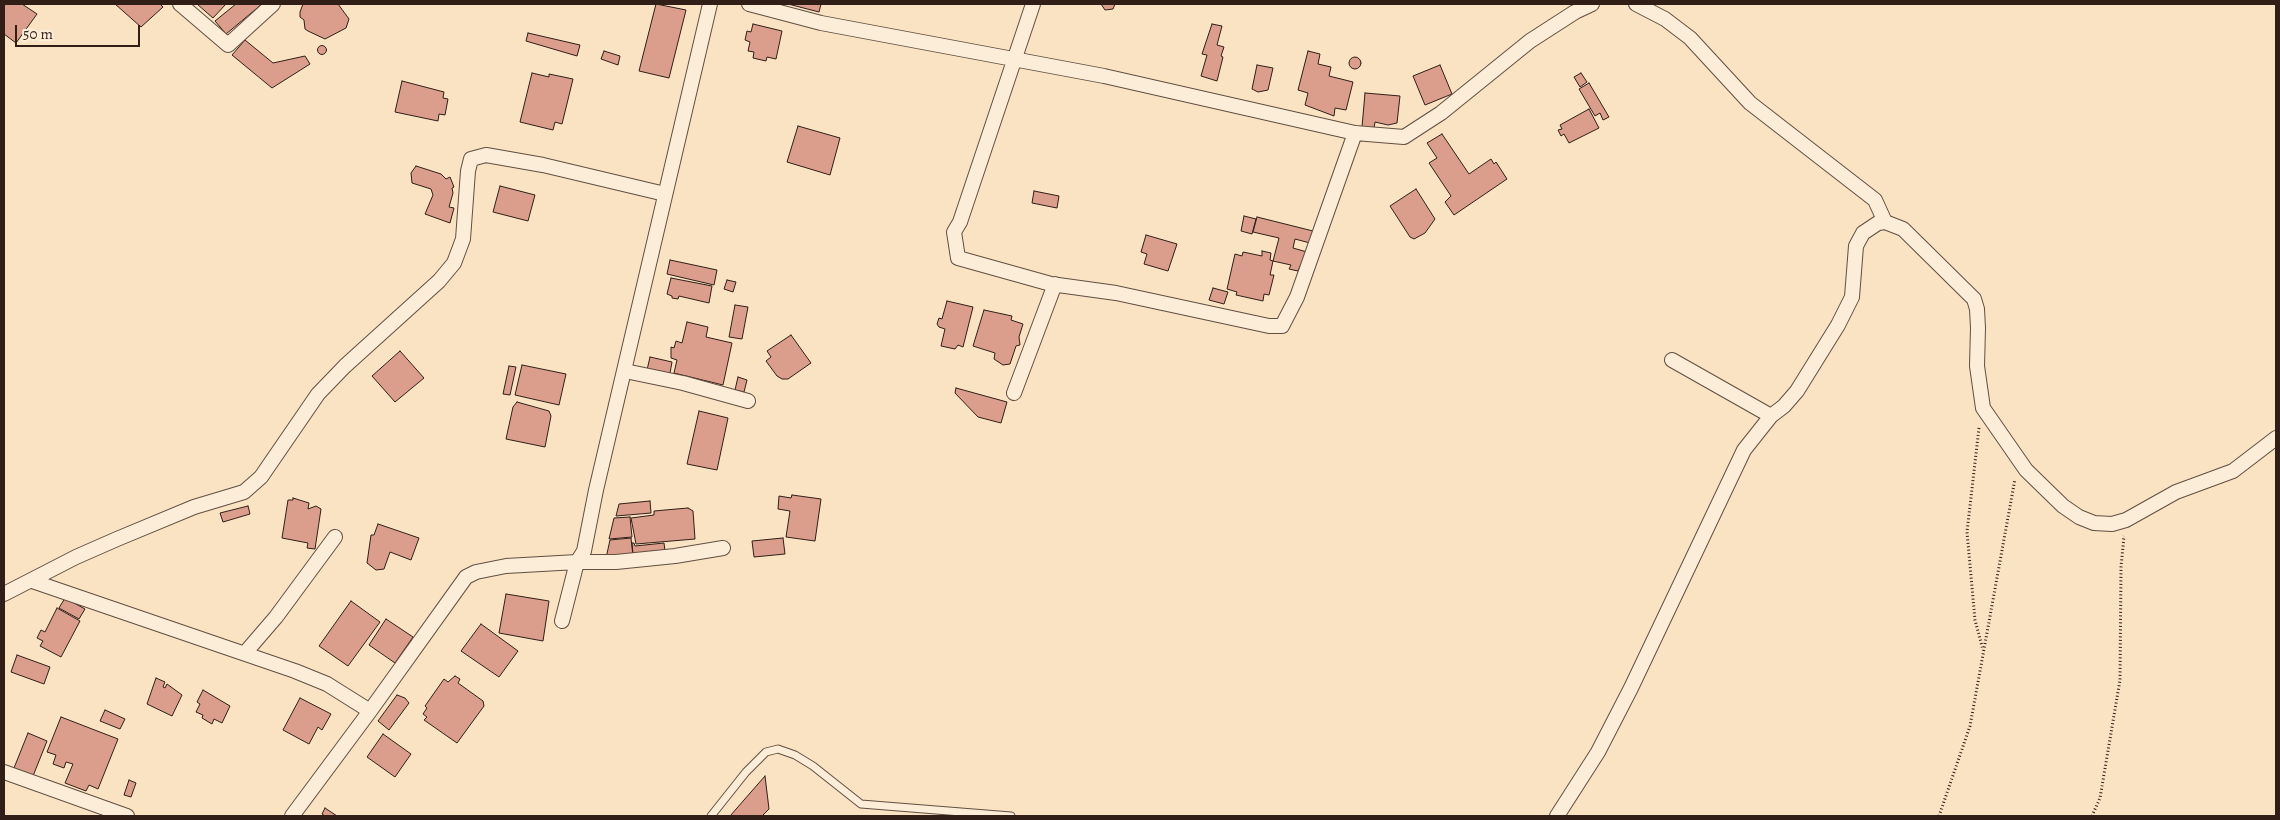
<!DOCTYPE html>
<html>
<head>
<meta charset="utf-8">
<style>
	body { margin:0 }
	#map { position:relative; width:2280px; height:820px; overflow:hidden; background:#f9e3c3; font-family:Alegreya,serif }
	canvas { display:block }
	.frame { position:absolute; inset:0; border:5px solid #301e17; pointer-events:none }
	.scale { position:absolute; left:15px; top:25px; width:125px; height:22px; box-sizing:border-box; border:2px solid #301e17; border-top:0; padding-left:6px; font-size:15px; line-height:18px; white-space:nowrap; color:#301e17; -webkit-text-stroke:4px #fbedd8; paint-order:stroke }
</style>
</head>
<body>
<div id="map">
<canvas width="2280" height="820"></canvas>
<div class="frame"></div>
<div class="scale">50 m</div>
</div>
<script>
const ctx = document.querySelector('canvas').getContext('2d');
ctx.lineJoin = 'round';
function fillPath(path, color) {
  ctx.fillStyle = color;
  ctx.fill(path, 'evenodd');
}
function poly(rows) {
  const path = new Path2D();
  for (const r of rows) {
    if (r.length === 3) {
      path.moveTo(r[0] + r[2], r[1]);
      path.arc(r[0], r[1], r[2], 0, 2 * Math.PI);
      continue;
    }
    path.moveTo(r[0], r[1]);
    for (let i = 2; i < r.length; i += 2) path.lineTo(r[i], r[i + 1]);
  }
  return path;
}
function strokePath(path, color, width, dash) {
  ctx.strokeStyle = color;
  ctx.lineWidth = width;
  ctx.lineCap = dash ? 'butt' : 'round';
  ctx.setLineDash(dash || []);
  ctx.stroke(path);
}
const building = poly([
	[4,4,22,4,37,14,16,43,4,34,4,4],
	[115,4,160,4,163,7,141,27,115,4],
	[197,4,226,4,213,18,197,4],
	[236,4,262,4,226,34,215,21,236,4],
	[303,4,338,4,349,19,346,28,325,39,308,31,305,29,304,20,300,17,300,12,303,4],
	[656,4,686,10,669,78,639,71,656,4],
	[788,4,821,4,819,12,788,4],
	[1101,4,1115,4,1113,9,1105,10,1101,4],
	[753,24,782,31,776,59,767,57,766,61,753,58,754,52,748,51,750,42,745,40,747,31,751,32,753,24],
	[1212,24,1222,26,1217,45,1224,47,1221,56,1223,57,1217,81,1201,76,1207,55,1202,54,1212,24],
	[528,33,580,45,577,56,526,41,528,33],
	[245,40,273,63,305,56,310,64,272,88,232,55,245,40],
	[322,50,4.5],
	[604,51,620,56,618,65,601,59,604,51],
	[1308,51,1320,54,1318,64,1331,67,1329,76,1353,82,1346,110,1335,108,1334,116,1305,105,1308,93,1298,90,1308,51],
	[1355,63,6],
	[1257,65,1273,68,1268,90,1258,92,1252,89,1257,65],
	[1440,65,1452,94,1425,105,1413,76,1440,65],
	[532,73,549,77,549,74,573,79,562,124,555,122,553,130,520,122,532,73],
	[1581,73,1587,82,1580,87,1574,77,1581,73],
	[402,81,444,92,443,98,448,99,445,115,439,114,438,121,395,112,402,81],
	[1589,83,1609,117,1603,120,1600,113,1595,116,1579,89,1589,83],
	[1365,93,1400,96,1397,123,1388,125,1375,122,1374,128,1362,127,1365,93],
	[1589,109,1599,128,1569,143,1564,134,1561,136,1558,130,1562,129,1560,125,1589,109],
	[798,126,840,138,830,175,787,162,798,126],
	[1442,134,1469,174,1491,159,1494,164,1496,162,1507,179,1454,215,1445,202,1451,196,1429,163,1437,158,1427,143,1442,134],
	[416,166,441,174,446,179,450,177,454,187,452,188,453,193,449,207,454,208,450,223,425,214,433,195,431,189,412,183,411,173,416,166],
	[500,186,535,195,528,221,493,212,500,186],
	[1416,189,1435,219,1425,233,1414,239,1410,237,1390,206,1416,189],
	[1034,191,1059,196,1057,208,1032,203,1034,191],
	[1244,216,1256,219,1252,234,1241,231,1244,216],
	[1257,217,1313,231,1310,243,1295,239,1293,248,1307,252,1303,266,1300,266,1298,271,1289,269,1291,265,1273,261,1279,238,1253,232,1257,217],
	[1146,235,1177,244,1168,271,1144,264,1147,254,1141,252,1146,235],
	[1262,251,1271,253,1270,260,1273,261,1270,275,1274,275,1269,295,1264,294,1263,301,1236,295,1237,292,1227,289,1235,254,1242,256,1243,252,1262,256,1262,251],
	[670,260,717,270,714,285,667,274,670,260],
	[671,278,712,286,709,303,679,296,678,299,672,298,672,296,667,294,671,278],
	[727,280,736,282,733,292,724,289,727,280],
	[1213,288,1228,292,1224,304,1209,300,1213,288],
	[947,301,973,307,963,347,958,345,955,349,941,346,945,329,939,327,937,324,939,318,942,319,947,301],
	[735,305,748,307,742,339,729,337,735,305],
	[984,310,1012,316,1011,320,1023,324,1019,337,1020,345,1016,346,1010,364,1003,365,994,359,995,353,973,346,984,310],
	[687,322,708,327,706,337,732,343,723,385,674,373,677,360,671,358,671,347,674,348,676,341,682,343,687,322],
	[791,335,811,363,788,379,782,379,777,376,766,361,771,357,767,351,791,335],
	[400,351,424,378,395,402,372,376,400,351],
	[650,357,672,362,670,373,667,375,647,370,650,357],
	[522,365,566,374,559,405,515,395,522,365],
	[509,366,516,367,510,395,503,394,509,366],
	[738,377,747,380,744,392,735,390,738,377],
	[956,388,1007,402,1001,423,978,417,955,393,956,388],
	[517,402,549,411,551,416,545,447,506,439,513,407,517,402],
	[699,411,728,418,717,470,687,464,699,411],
	[792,495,821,499,815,541,786,537,790,511,778,509,779,496,791,498,792,495],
	[293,498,309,503,308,509,316,506,321,509,315,549,307,548,308,543,282,538,288,500,293,500,293,498],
	[650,501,651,513,616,516,619,504,650,501],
	[248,506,250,514,223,522,220,513,248,506],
	[688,508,693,511,695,539,636,544,631,518,654,515,654,511,688,508],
	[630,517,632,537,609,539,614,518,630,517],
	[378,524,419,538,411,560,390,552,384,569,376,570,367,563,371,535,374,535,378,524],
	[631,538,633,556,606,558,610,540,631,538],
	[783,538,785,554,754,557,752,541,783,538],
	[632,543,634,543,635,546,664,543,665,551,633,554,632,543],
	[506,594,549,601,543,641,499,633,506,594],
	[65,598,85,609,79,619,59,608,65,598],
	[351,601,380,622,348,666,319,646,351,601],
	[57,608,80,621,61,657,40,646,43,641,37,638,41,630,45,632,57,608],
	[386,619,413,637,395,663,369,645,386,619],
	[481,624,518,651,499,677,461,651,481,624],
	[17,655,50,667,44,684,11,672,17,655],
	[455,676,460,679,458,683,483,701,484,706,457,743,424,720,427,717,423,714,427,708,425,706,444,679,448,682,455,676],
	[156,678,165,682,163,687,165,688,167,684,182,695,172,716,147,704,156,678],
	[203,690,230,706,222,723,214,719,212,724,202,718,203,715,196,712,200,704,197,702,203,690],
	[397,695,405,698,409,703,389,730,378,721,397,695],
	[300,698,331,714,322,730,318,727,309,744,283,730,300,698],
	[105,710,125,719,120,729,100,721,105,710],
	[61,717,118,739,98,789,89,785,86,791,65,783,73,764,66,762,64,768,53,764,56,755,47,752,61,717],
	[28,733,47,741,33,776,20,774,14,768,28,733],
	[383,734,411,754,395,777,367,757,383,734],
	[765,776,769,809,762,816,730,816,765,776],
	[129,780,136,783,131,797,124,795,129,780],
	[325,808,337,816,325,816,322,814,325,808]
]);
fillPath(building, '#db9e8c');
strokePath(building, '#301e17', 1);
const lane = poly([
	[711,816,746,772,766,752,778,749,795,755,813,766,861,804,1011,816]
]);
const street = poly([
	[180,4,228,45,273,4],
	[749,4,821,23,1104,76,1355,133,1404,137,1441,113,1530,41,1575,12,1592,4],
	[1033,4,960,222,954,232,958,258,1051,284,1116,293,1269,326,1282,326,1297,297,1355,133],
	[1636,4,1665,19,1690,38,1750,103,1875,200,1885,222],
	[1672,360,1771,416],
	[625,371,683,383,748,401],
	[1014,393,1055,284],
	[32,581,295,671,327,684,370,711],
	[4,594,76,557,117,539,194,507,244,492,261,477,318,394,345,366,439,281,454,263,463,239,468,171,471,159,486,155,543,165,665,194],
	[562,621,577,562,616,562,675,556,723,548],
	[245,653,276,617,335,537],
	[4,772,127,816],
	[292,816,370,711,466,577,476,572,506,566,577,562,584,551,596,490,710,4],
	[1557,816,1598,752,1631,688,1744,450,1771,416,1784,406,1797,391,1838,325,1852,297,1856,246,1863,233,1878,223,1885,222,1903,229,1974,299,1977,309,1978,328,1977,366,1983,408,2026,470,2063,506,2079,517,2094,523,2112,524,2126,520,2176,492,2233,471,2276,438]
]);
strokePath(lane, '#624f42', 9);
strokePath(street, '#624f42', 16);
strokePath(poly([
	[1979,428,1967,532,1975,620,1983,650],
	[1939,816,1970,726,2015,479],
	[2092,816,2100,798,2120,680,2121,567,2124,536]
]), '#301e17', 3, [1, 2.5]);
strokePath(lane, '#fbedd8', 7);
strokePath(street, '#fbedd8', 14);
</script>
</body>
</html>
